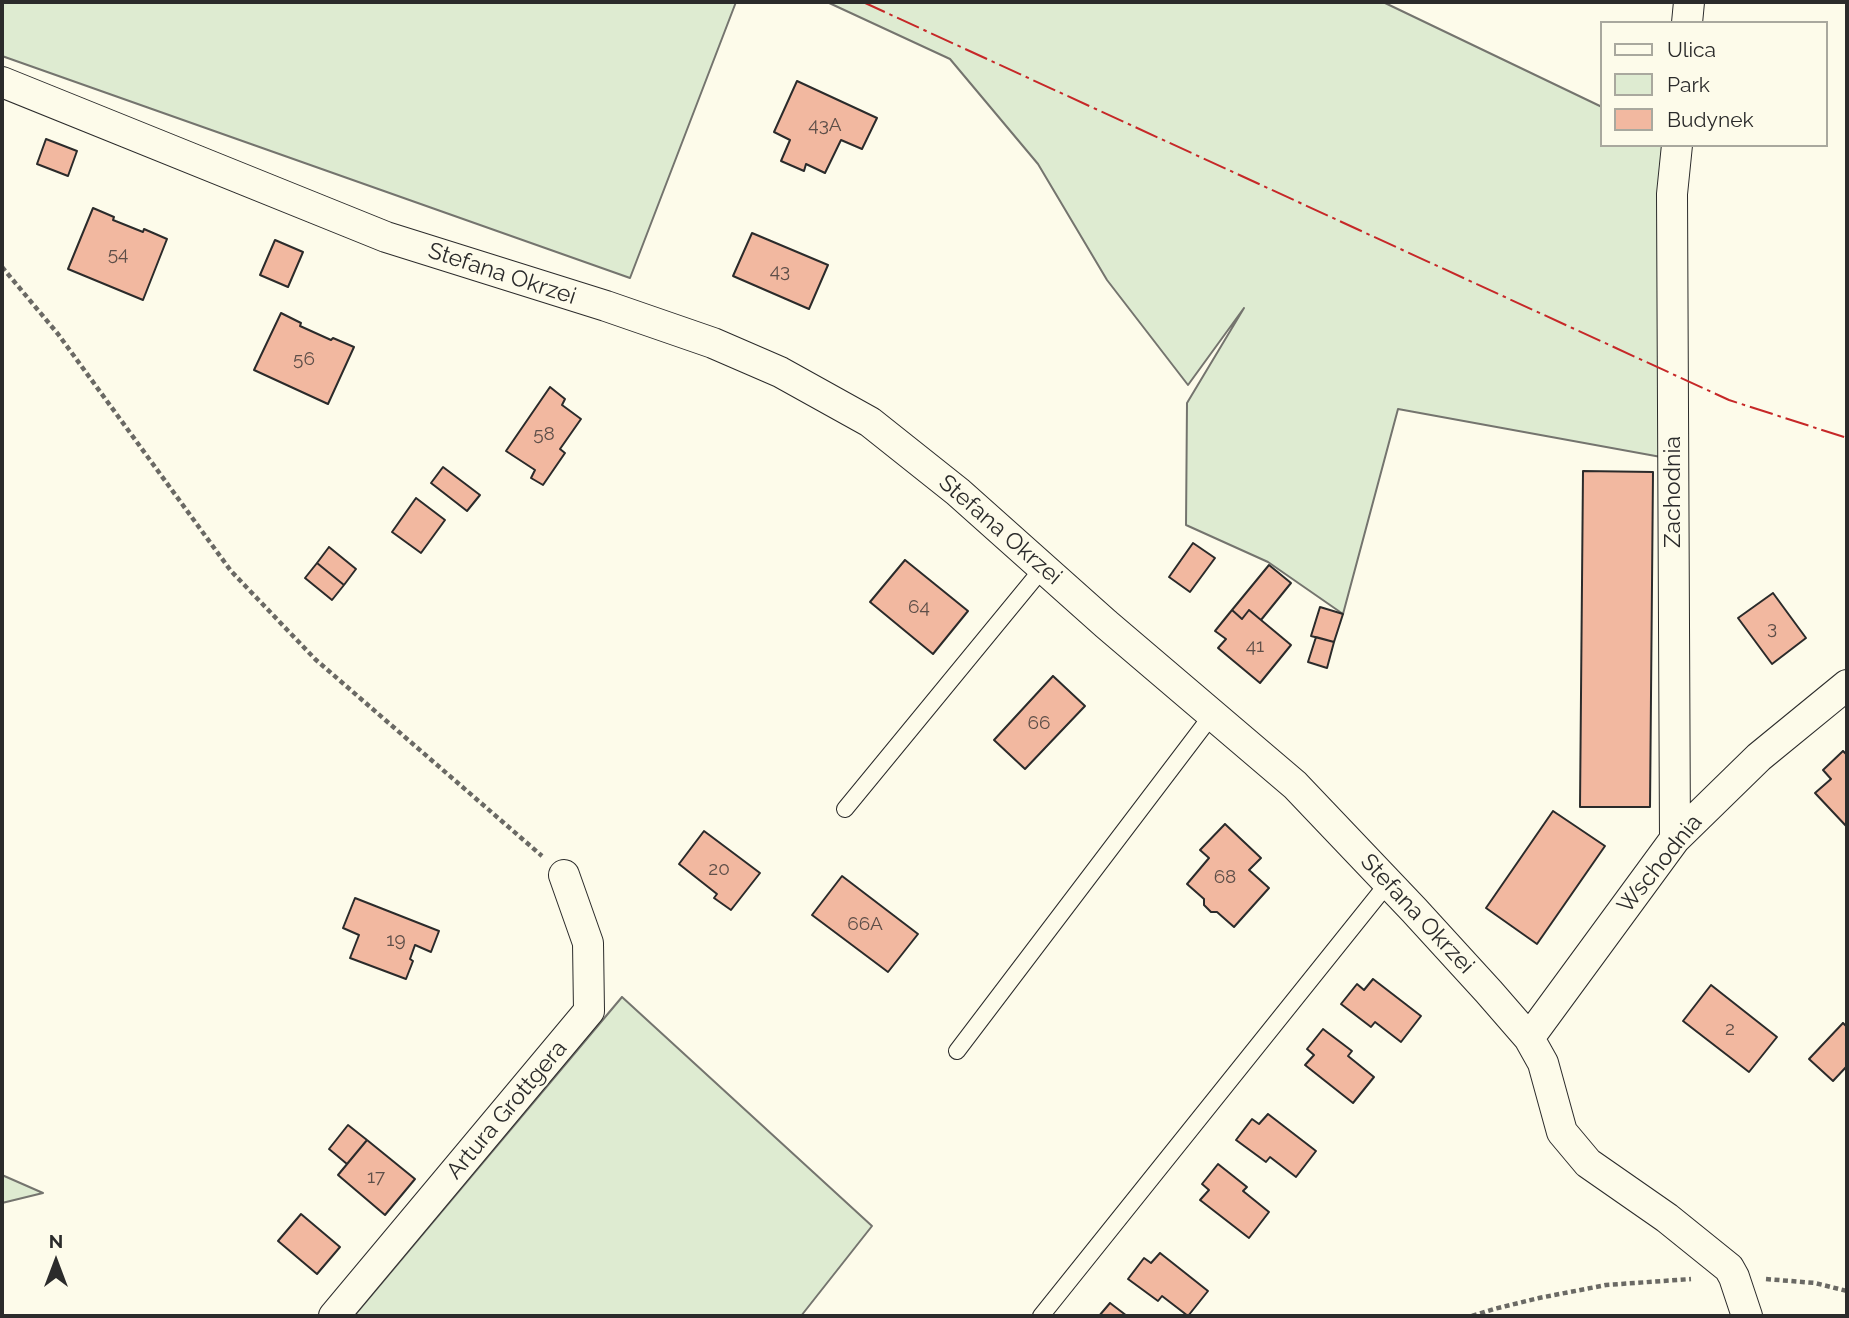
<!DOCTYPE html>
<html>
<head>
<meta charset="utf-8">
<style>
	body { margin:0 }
	#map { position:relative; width:1849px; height:1318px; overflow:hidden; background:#fdfbea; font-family:Raleway,sans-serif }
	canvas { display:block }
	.frame { position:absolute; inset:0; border:4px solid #2b2b2b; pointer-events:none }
	.legend { position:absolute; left:1600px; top:21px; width:228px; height:126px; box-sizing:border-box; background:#fdfbea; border:2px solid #a9a89e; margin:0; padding:9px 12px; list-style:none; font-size:21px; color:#2b2b2b }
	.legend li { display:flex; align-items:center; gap:14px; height:35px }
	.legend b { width:35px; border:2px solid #a9a89e }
	.north { position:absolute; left:21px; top:1227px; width:70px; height:70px; -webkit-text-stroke:5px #fdfbea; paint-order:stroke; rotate:0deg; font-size:19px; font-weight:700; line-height:28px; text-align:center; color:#2b2b2b }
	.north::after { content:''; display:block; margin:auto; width:24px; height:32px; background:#2b2b2b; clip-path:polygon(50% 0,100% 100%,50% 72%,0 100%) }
</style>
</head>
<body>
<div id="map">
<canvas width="1849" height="1318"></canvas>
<div class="frame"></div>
<ul class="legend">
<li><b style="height:9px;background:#fdfbea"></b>Ulica</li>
<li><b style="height:19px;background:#deebd1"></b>Park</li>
<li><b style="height:19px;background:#f2b8a0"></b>Budynek</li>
</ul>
<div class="north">N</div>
</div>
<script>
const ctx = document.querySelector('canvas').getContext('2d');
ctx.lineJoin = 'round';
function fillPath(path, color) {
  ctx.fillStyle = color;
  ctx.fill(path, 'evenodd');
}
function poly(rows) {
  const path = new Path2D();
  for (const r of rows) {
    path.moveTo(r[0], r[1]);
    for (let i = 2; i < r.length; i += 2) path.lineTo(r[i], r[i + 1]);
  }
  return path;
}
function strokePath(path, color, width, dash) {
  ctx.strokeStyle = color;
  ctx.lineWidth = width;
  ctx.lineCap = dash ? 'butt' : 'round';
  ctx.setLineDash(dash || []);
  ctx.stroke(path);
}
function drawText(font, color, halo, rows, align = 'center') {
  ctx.font = font + ' Raleway,sans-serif';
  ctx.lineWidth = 5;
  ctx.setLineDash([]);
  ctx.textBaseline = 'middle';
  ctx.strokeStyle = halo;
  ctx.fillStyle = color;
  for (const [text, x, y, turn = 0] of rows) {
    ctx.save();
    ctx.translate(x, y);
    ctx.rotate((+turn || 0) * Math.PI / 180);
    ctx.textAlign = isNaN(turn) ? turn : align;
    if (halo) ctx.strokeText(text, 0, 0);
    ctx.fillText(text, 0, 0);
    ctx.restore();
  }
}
const green = poly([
	[2,2,736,2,630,278,2,56,2,2],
	[827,2,1383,2,1602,107,1602,145,1668,145,1661,457,1398,409,1343,614,1268,562,1186,525,1187,403,1244,308,1188,385,1107,280,1038,164,950,59,827,2],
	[622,997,872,1226,801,1316,354,1316,622,997],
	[2,1175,43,1193,2,1203,2,1175]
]);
fillPath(green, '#deebd1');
strokePath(green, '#74746e', 2);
const building = poly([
	[797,81,877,118,862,149,841,140,825,173,806,164,804,171,781,161,790,140,774,132,797,81],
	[46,139,77,151,68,176,37,164,46,139],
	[93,208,114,217,113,220,143,232,144,229,167,239,143,300,68,269,93,208],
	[752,233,828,265,809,309,733,276,752,233],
	[275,240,303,252,288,287,260,275,275,240],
	[281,313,301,323,300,326,331,340,333,338,354,347,328,404,254,370,281,313],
	[550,387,565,399,562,405,581,419,560,449,565,453,543,485,531,478,535,470,506,451,550,387],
	[443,467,480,495,467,511,431,483,443,467],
	[1583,471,1653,472,1650,807,1580,807,1583,471],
	[416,498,445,520,421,553,392,532,416,498],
	[1193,543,1215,558,1190,592,1169,577,1193,543],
	[329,547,356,569,344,585,317,563,329,547],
	[905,560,968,611,933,654,870,602,905,560],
	[317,563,344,585,332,600,305,578,317,563],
	[1269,565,1291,583,1261,620,1249,610,1242,619,1232,610,1269,565],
	[1773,593,1806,638,1772,664,1738,618,1773,593],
	[1320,607,1343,614,1334,642,1311,636,1320,607],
	[1232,610,1242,619,1249,610,1291,645,1260,683,1218,648,1226,639,1215,631,1232,610],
	[1316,637,1334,642,1327,668,1308,662,1316,637],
	[1053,676,1085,706,1025,769,994,740,1053,676],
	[1843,751,1847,755,1847,827,1815,793,1831,779,1823,770,1843,751],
	[1553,811,1605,846,1537,944,1486,908,1553,811],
	[1225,824,1261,858,1249,870,1269,888,1234,927,1217,912,1211,912,1204,905,1204,899,1187,884,1209,858,1200,850,1225,824],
	[704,831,760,873,731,910,714,898,717,894,679,864,704,831],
	[842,876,918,934,888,972,812,915,842,876],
	[355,898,439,931,431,952,415,945,410,959,413,961,406,979,350,958,359,935,343,928,355,898],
	[1373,979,1421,1016,1401,1042,1375,1022,1371,1027,1341,1004,1357,984,1364,990,1373,979],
	[1711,985,1777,1037,1749,1072,1683,1021,1711,985],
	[1843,1023,1847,1027,1847,1066,1833,1081,1809,1059,1843,1023],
	[1323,1029,1352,1051,1348,1056,1374,1077,1353,1103,1305,1065,1314,1055,1307,1049,1323,1029],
	[1268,1114,1316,1151,1296,1177,1270,1157,1266,1162,1236,1140,1252,1119,1259,1124,1268,1114],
	[348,1125,367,1140,347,1164,329,1149,348,1125],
	[367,1140,415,1179,385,1215,338,1175,367,1140],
	[1218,1164,1247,1187,1243,1191,1269,1212,1249,1238,1200,1200,1209,1190,1202,1184,1218,1164],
	[301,1214,340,1247,317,1274,278,1241,301,1214],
	[1160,1253,1208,1291,1188,1316,1162,1296,1158,1301,1128,1279,1144,1258,1151,1263,1160,1253],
	[1110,1303,1127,1316,1099,1316,1110,1303]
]);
fillPath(building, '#f2b8a0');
strokePath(building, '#2b2b2b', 2);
const lane = poly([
	[845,809,1043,568],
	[957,1051,1212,715],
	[1041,1316,1388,883]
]);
const street = poly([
	[1687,23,1689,2],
	[2,82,386,237,606,306,713,343,780,372,870,422,958,492,1106,624,1295,785,1414,910,1489,992,1529,1038,1543,1063,1562,1132,1588,1163,1667,1218,1729,1268,1734,1277,1747,1316],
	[1675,839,1672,194,1677,145],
	[1529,1038,1675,839,1759,757,1847,685],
	[334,1316,589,1011,588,943,564,875]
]);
strokePath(lane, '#2b2b2b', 18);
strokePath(street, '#2b2b2b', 32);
strokePath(poly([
	[2,267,58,334,231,571,315,659,542,856],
	[1766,1279,1815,1283,1847,1291],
	[1472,1316,1494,1309,1539,1298,1606,1285,1691,1279]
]), '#6a6964', 4.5, [5, 3.5]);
strokePath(lane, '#fdfbea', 16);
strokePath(street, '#fdfbea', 30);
strokePath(poly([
	[863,2,1729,400,1847,438]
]), '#c62828', 2, [24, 5, 3.5, 5]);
drawText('19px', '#5d4e48', null, [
	["43A",825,125],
	["54",118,254],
	["43",780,271],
	["56",304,359],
	["58",544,434],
	["64",919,607],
	["3",1772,628],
	["41",1255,646],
	["66",1039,723],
	["20",719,869],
	["68",1225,877],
	["66A",865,924],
	["19",396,940],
	["2",1730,1029],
	["17",376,1177]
]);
drawText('23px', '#2b2b2b', '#fdfbea', [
	["Stefana Okrzei",502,274,18],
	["Zachodnia",1673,492,-90],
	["Stefana Okrzei",1000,530,41],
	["Wschodnia",1660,864,-51],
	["Stefana Okrzei",1417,914,47],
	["Artura Grottgera",507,1110,-50]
]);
</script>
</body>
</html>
